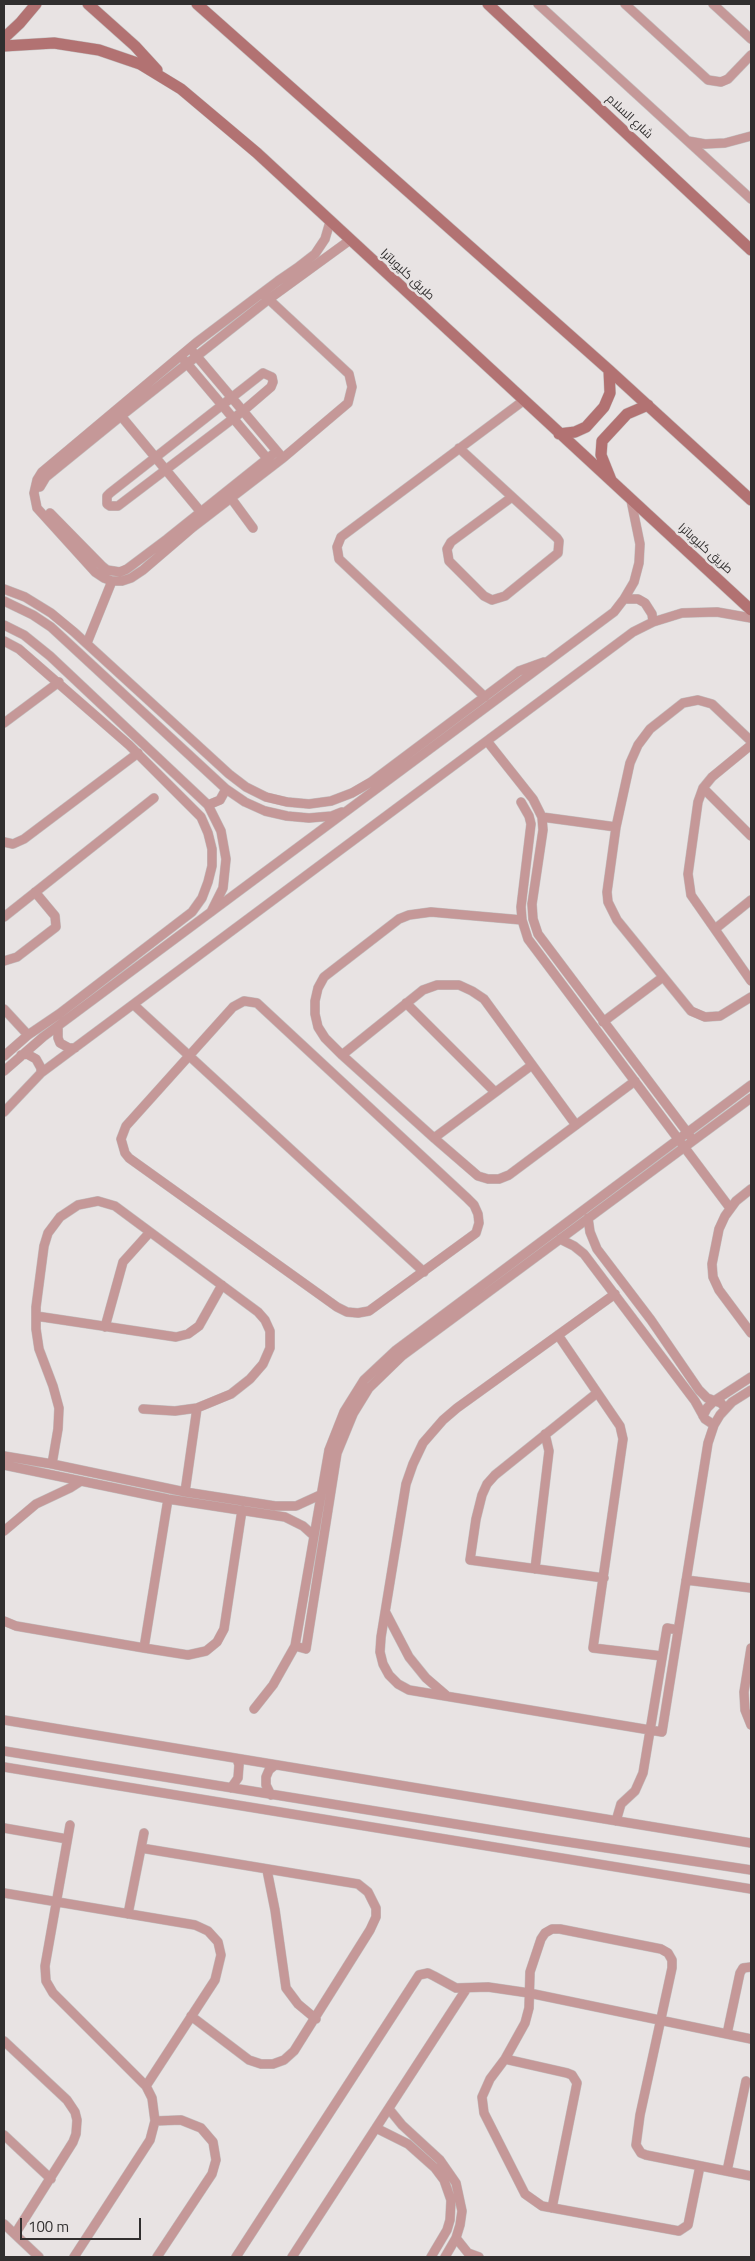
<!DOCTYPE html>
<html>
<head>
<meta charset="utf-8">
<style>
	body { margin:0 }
	#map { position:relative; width:755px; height:2261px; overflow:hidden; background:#e8e3e3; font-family:"Titillium Web",sans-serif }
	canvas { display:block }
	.frame { position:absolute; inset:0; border:5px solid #312f2f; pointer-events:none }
	.scale { position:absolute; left:20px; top:2218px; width:121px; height:22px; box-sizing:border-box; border:2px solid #312f2f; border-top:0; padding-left:6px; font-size:15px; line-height:18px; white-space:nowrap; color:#312f2f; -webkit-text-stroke:4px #e8e3e3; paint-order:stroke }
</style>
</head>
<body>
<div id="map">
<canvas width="755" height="2261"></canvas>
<div class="frame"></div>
<div class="scale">100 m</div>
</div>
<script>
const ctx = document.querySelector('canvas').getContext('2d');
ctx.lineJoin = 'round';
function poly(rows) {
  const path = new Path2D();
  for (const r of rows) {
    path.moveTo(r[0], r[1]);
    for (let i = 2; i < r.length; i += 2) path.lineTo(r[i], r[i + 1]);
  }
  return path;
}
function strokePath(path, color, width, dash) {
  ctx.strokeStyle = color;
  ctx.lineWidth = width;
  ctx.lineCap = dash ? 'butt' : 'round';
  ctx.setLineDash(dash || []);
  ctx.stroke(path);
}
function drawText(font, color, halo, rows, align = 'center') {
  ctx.font = font + ' "Titillium Web",Cairo,sans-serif';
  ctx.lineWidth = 5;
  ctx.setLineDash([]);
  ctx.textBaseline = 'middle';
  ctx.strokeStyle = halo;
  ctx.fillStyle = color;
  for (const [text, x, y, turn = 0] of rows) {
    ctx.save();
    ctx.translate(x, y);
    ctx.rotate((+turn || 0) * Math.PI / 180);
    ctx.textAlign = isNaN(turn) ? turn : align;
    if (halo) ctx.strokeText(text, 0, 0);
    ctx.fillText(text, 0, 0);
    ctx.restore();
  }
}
const street = poly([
	[538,4,751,199],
	[625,4,708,80,721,82,728,79,751,55],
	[713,4,751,39],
	[688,141,705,144,725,143,751,136],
	[262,293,349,374,352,387,348,403,283,458,192,528,143,570,131,578,122,581,112,581,104,578,95,572,37,508,34,493,37,480,42,472,197,342,254,299,278,281,297,268,315,254,325,239,330,222],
	[194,353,281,456],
	[184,360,271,463],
	[263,373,272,377,273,382,271,387,243,411,118,506,110,506,107,504,107,496,110,493,263,373],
	[121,416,200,511],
	[459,448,557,538,559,541,558,553,505,596,492,600,484,596,449,561,447,549,451,542,512,497],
	[40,487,46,477,121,416,269,299,350,240],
	[228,494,253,528],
	[50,513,102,566,107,570,120,572,127,569,167,539,277,451],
	[4,589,25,597,51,613,74,632,229,774,246,787,266,797,287,802,309,804,331,801,352,793,371,782,519,671,544,662],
	[624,599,638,599,645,603,652,614,653,622],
	[4,601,33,615,51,627,226,789,245,802,265,811,287,816,309,818,332,816,342,812],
	[4,625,24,635,50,656,208,805,221,831,226,859,223,888,211,912],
	[4,641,19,649,129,745,201,817,208,833,212,849,212,866,208,882,202,898,192,912,59,1014,28,1035,4,1056],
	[87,643,112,581],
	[485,697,339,559,337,547,341,537,523,401],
	[4,723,59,682],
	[487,741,533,799,542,817,543,830,532,904,533,919,538,934,690,1136],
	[751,741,712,704,698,700,683,703,650,729,638,745,630,763,616,827,607,892,608,902,617,920,691,1011,705,1017,720,1016,751,997],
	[751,745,712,777,703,788,698,802,688,874,691,895,751,981],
	[703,788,751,836],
	[521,802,529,816,531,824,521,907,522,920,528,939,730,1208],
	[208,805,220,800,226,789],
	[542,817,616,827],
	[4,842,13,844,24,839,138,753],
	[4,917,154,798],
	[522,920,431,912,409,915,399,919,324,977,318,988,315,1001,315,1014,318,1027,325,1038,342,1055,434,1138,478,1176,488,1179,499,1179,509,1175,635,1081],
	[715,929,751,900],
	[4,961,17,957,56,927,55,916,35,892],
	[244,1001,257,1003,467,1198,474,1205,478,1214,479,1223,476,1233,369,1311,358,1313,347,1312,337,1307,129,1158,125,1153,121,1139,126,1126,233,1007,244,1001],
	[406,1003,495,1092],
	[134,1005,424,1272],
	[4,1009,28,1035],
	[603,1022,663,977],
	[58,1028,58,1038,60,1043,69,1048,75,1048],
	[21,1055,27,1054,36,1059,41,1068,41,1073],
	[342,1055,423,990,437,985,459,985,472,991,484,999,576,1125],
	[4,1071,43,1037,614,612,624,599,634,582,639,563,640,544,631,500],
	[4,1112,41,1073,633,632,653,622,682,613,717,612,751,618],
	[434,1138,532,1065],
	[751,1189,736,1201,725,1216,719,1229,712,1264,713,1277,719,1290,751,1333],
	[588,1218,590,1232,597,1249,651,1320,699,1390,707,1398,721,1403,725,1408],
	[560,1239,574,1246,584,1254,695,1401,705,1419,714,1425],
	[615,1294,457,1408,443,1420,423,1443,413,1464,406,1484,381,1637,380,1652,383,1664,389,1675,398,1684,409,1690,662,1732,708,1443,714,1425,720,1415,732,1402,751,1390],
	[36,1316,176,1337,188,1334,199,1326,222,1285],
	[105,1327,123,1262,150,1232],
	[558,1335,620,1426,623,1439,593,1648,662,1656],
	[597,1393,495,1475,487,1484,482,1495,476,1519,470,1560,604,1578],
	[703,1416,707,1408,714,1401,751,1377],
	[4,1456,52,1464,185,1492,275,1506,296,1506,320,1495],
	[52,1464,58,1429,59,1408,53,1386,39,1349,36,1329,36,1307,44,1246,48,1233,60,1217,78,1205,98,1201,115,1206,258,1312,265,1320,270,1331,270,1348,263,1364,250,1379,231,1394,197,1408,175,1411,143,1409],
	[4,1465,168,1499,285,1517,303,1526,313,1535],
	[185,1492,197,1408],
	[4,1531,36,1504,70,1488,81,1481],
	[535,1569,549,1451,545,1434],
	[686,1580,751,1588],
	[386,1613,409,1657,426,1678,447,1696],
	[4,1621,16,1626,144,1648,188,1655,206,1651,217,1642,224,1629,242,1510],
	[295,1646,306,1649,337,1453,353,1414,369,1388,402,1356,751,1098],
	[144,1648,168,1499],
	[751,1648,744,1692,745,1710,751,1725],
	[254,1709,273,1685,295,1646,329,1450,344,1412,364,1380,396,1350,751,1085],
	[4,1720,751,1843],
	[4,1751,548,1839,751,1870],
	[4,1767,751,1889],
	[231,1788,238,1778,239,1765,237,1759],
	[271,1795,266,1785,266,1777,269,1770,275,1765],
	[616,1821,621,1804,635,1791,643,1773,667,1628,678,1630],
	[70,1825,45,1966,46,1981,53,1993,146,2086,152,2098,155,2121,150,2140,74,2257],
	[4,1828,67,1839],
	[141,1848,358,1884,368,1892,376,1908,376,1917,370,1930,294,2051,284,2060,273,2064,261,2064,249,2060,191,2016],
	[267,1870,275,1910,286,1988,298,2004,316,2019],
	[4,1893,195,1925,208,1931,218,1942,221,1955,215,1980,146,2086],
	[128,1914,144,1833],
	[727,2034,740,1973,743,1968,751,1967],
	[4,2041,67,2100,75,2112,77,2120,76,2134,73,2142,15,2234],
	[505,2059,567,2073,572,2075,577,2083,552,2208],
	[389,2109,402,2125,440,2160,456,2183,462,2211,460,2225,456,2238,445,2257],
	[155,2121,181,2120,201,2128,213,2142,216,2160,212,2174,157,2257],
	[376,2128,408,2144,435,2168,444,2180,451,2200,450,2220,447,2230,431,2257],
	[4,2135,51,2179],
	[700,2166,688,2225,679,2231,542,2206,525,2194,484,2113,482,2097,490,2079,505,2059,525,2023,529,2008,530,1972,541,1939,545,1933,552,1929,560,1929,661,1949,668,1953,672,1960,672,1968,640,2115,636,2145,641,2153,646,2155,751,2176],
	[727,2171,746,2081],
	[4,2224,39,2257],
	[456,2238,468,2253,479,2257],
	[236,2257,419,1975,428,1973,434,1976,456,1988,488,1987,529,1993,751,2039],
	[292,2257,467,1988]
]);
const secondary = poly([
	[88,4,135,46,157,70],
	[197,4,609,370,751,500],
	[488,4,751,250],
	[4,38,20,23,36,4],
	[4,46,54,43,99,50,140,64,181,89,257,153,751,610],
	[559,434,575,432,586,427,604,407,610,393,609,370],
	[611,480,601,455,602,441,627,414,648,405]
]);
strokePath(street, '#c3bfbf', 10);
strokePath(secondary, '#c3bfbf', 12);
strokePath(street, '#c59898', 9);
strokePath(secondary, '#b27272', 11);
drawText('12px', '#312f2f', '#e8e3e3', [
	["شارع السلام",629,117,43],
	["طريق كليوباترا",407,275,43],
	["طريق كليوباترا",705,549,42]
]);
</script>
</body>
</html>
